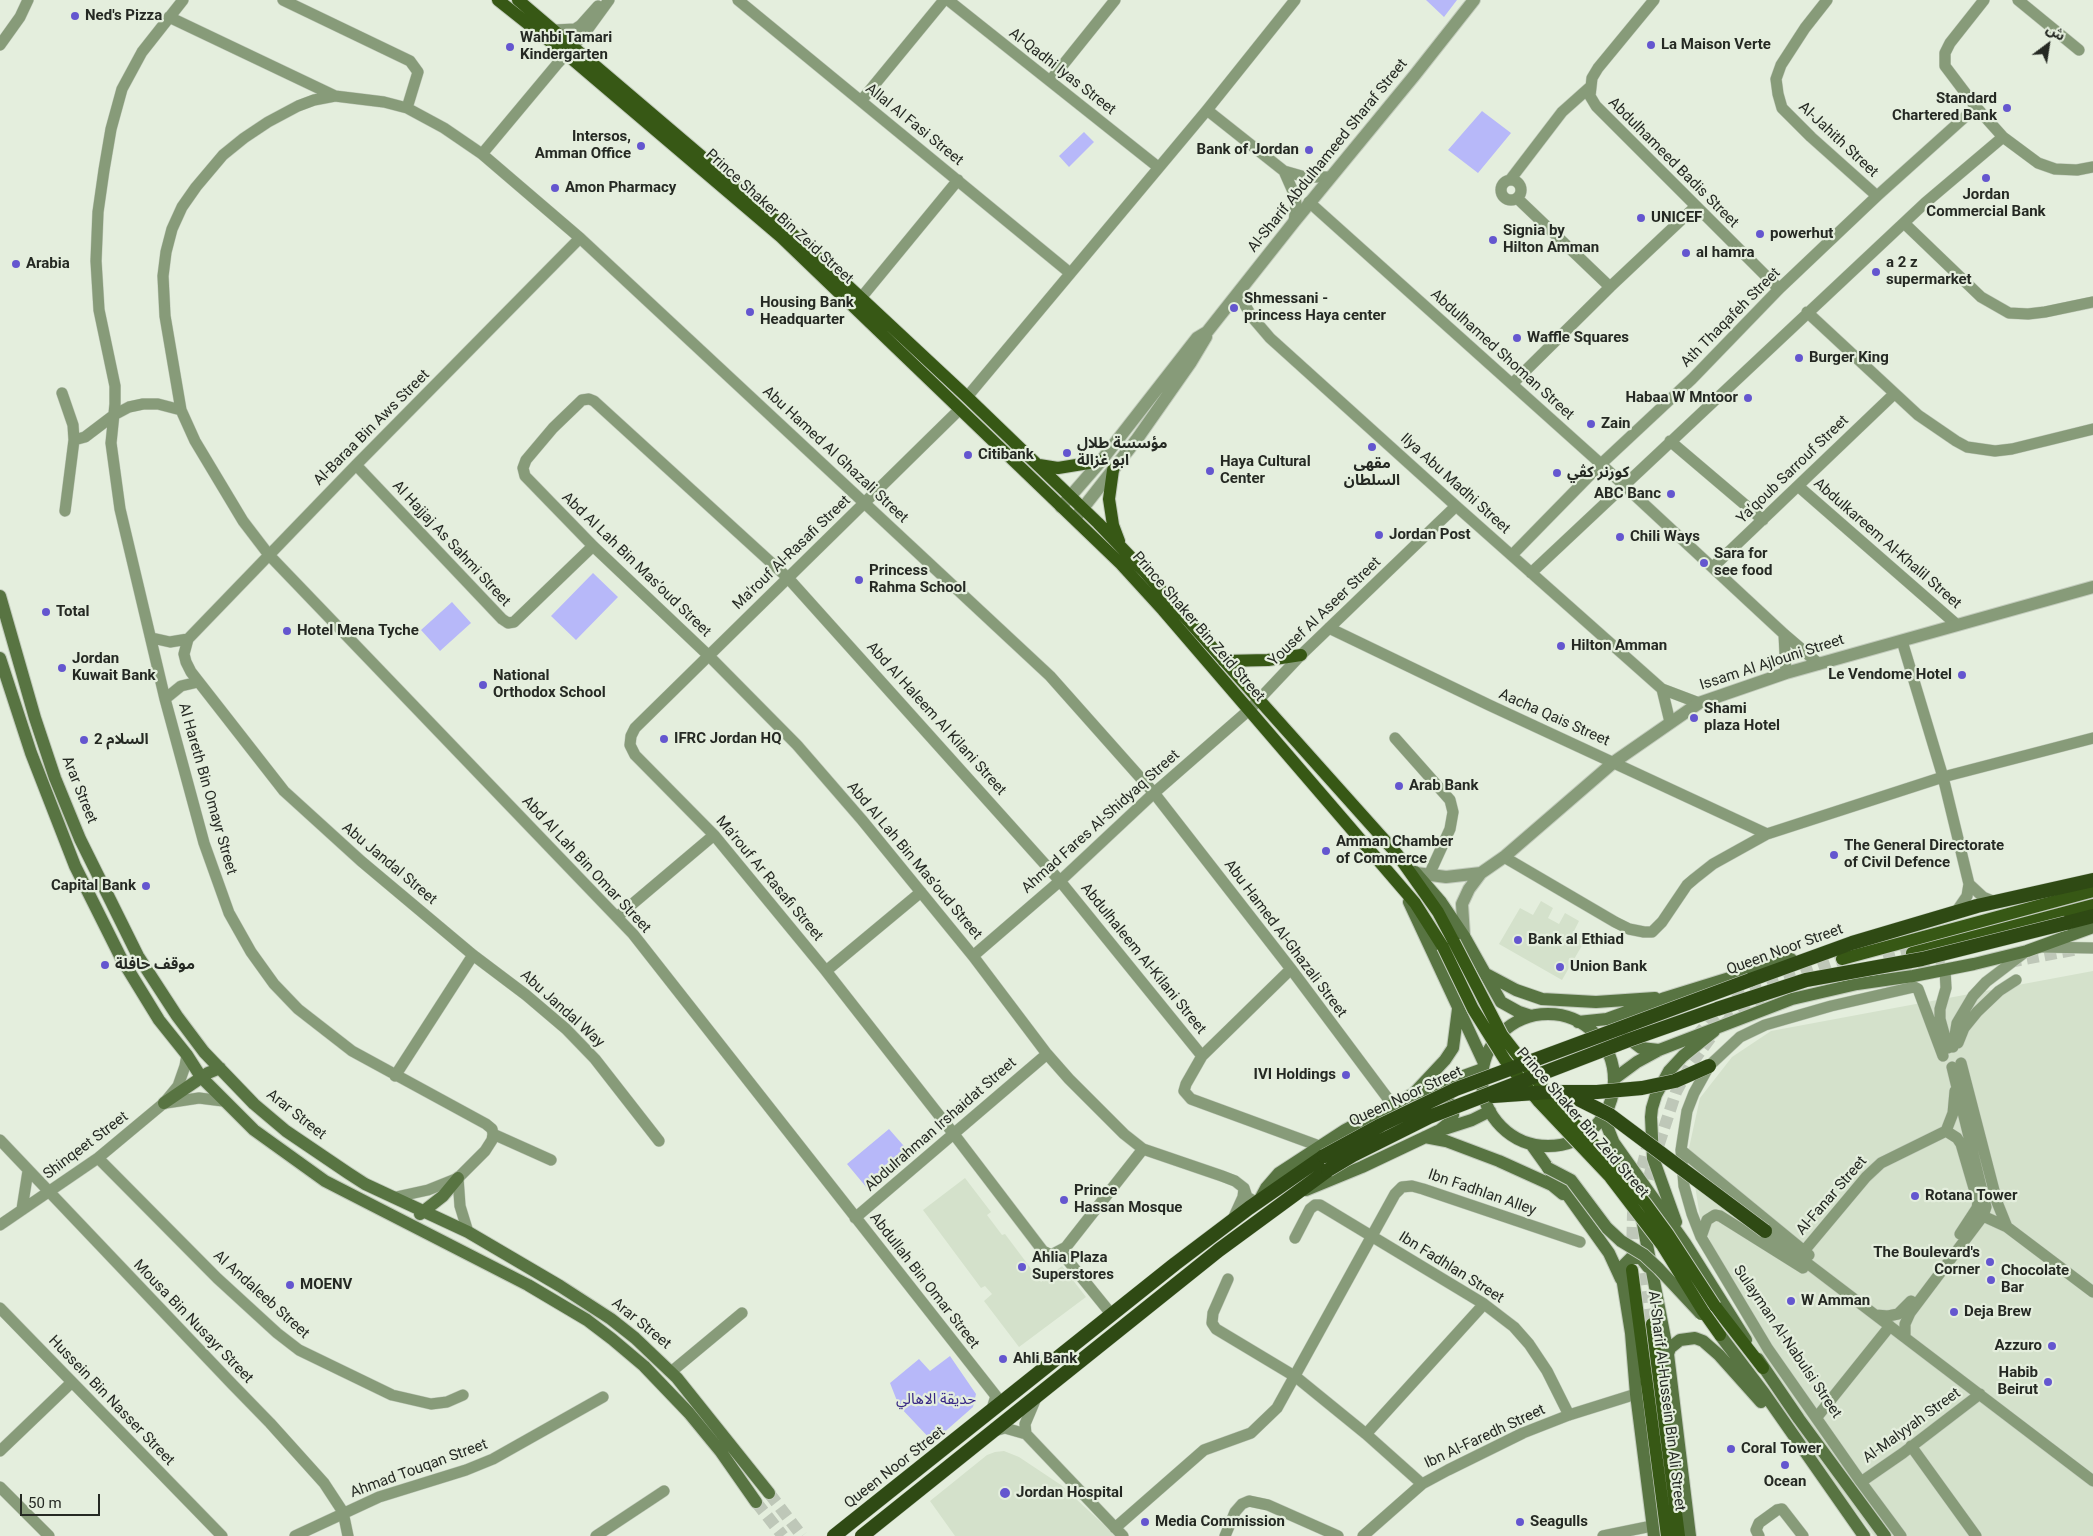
<!DOCTYPE html>
<html>
<head>
<meta charset="utf-8">
<style>
	body { margin:0 }
	#map { position:relative; width:2093px; height:1536px; overflow:hidden; background:#e4eedd; font-family:Roboto,"Noto Sans Arabic",sans-serif }
	canvas { display:block }
	.north { position:absolute; left:2023px; top:20px; width:50px; height:50px; -webkit-text-stroke:4px #e4eedd; paint-order:stroke; rotate:31deg; font-size:14px; font-weight:700; line-height:20px; text-align:center; color:#252923 }
	.north::after { content:''; display:block; margin:auto; width:18px; height:22px; background:#252923; clip-path:polygon(50% 0,100% 100%,50% 72%,0 100%) }
	.scale { position:absolute; left:20px; top:1494px; width:80px; height:22px; box-sizing:border-box; border:2px solid #252923; border-top:0; padding-left:6px; font-size:15px; line-height:18px; white-space:nowrap; color:#252923; -webkit-text-stroke:4px #e4eedd; paint-order:stroke }
</style>
</head>
<body>
<div id="map">
<canvas width="2093" height="1536"></canvas>
<div class="north">ش</div>
<div class="scale">50 m</div>
</div>
<script>
const ctx = document.querySelector('canvas').getContext('2d');
ctx.lineJoin = 'round';
function fillPath(path, color) {
  ctx.fillStyle = color;
  ctx.fill(path, 'evenodd');
}
function poly(rows) {
  const path = new Path2D();
  for (const r of rows) {
    if (r.length === 3) {
      path.moveTo(r[0] + r[2], r[1]);
      path.arc(r[0], r[1], r[2], 0, 2 * Math.PI);
      continue;
    }
    path.moveTo(r[0], r[1]);
    for (let i = 2; i < r.length; i += 2) path.lineTo(r[i], r[i + 1]);
  }
  return path;
}
function strokePath(path, color, width, dash) {
  ctx.strokeStyle = color;
  ctx.lineWidth = width;
  ctx.lineCap = dash ? 'butt' : 'round';
  ctx.setLineDash(dash || []);
  ctx.stroke(path);
}
function drawText(font, color, halo, rows, align = 'center') {
  ctx.font = font + ' Roboto,"Noto Sans Arabic",sans-serif';
  ctx.lineWidth = 4.5;
  ctx.setLineDash([]);
  ctx.textBaseline = 'middle';
  ctx.strokeStyle = halo;
  ctx.fillStyle = color;
  for (const [text, x, y, turn = 0] of rows) {
    ctx.save();
    ctx.translate(x, y);
    ctx.rotate((+turn || 0) * Math.PI / 180);
    ctx.textAlign = isNaN(turn) ? turn : align;
    if (halo) ctx.strokeText(text, 0, 0);
    ctx.fillText(text, 0, 0);
    ctx.restore();
  }
}
fillPath(poly([
	[1541,901,1553,908,1548,918,1559,924,1565,913,1579,921,1572,935,1584,942,1562,980,1499,944,1520,908,1533,915],
	[2093,971,2093,1536,1874,1536,1811,1453,1768,1379,1700,1217,1689,1148,1700,1098,1732,1057,1771,1031],
	[965,1178,991,1212,987,1215,1002,1235,1005,1234,1041,1282,1062,1266,1086,1297,1019,1347,984,1301,992,1294,985,1286,981,1288,923,1210],
	[1004,1451,1019,1457,1061,1485,1116,1536,955,1536,930,1501,987,1455,995,1452]
]), '#d4e1cb');
fillPath(poly([
	[1426,0,1457,0,1444,17],
	[1482,111,1511,133,1478,173,1448,150],
	[1084,132,1094,142,1069,167,1059,156],
	[593,573,618,597,576,640,551,616],
	[452,602,471,623,440,651,421,630],
	[889,1129,910,1153,867,1188,847,1164],
	[950,1356,976,1394,973,1407,933,1442,899,1406,890,1383,919,1359,930,1371]
]), '#b7b8f9');
strokePath(poly([
	[2009,962,2078,949],
	[1900,969,1945,966],
	[769,1493,802,1536],
	[756,1502,783,1536]
]), '#bec7b8', 12, [12, 6]);
strokePath(poly([
	[1884,960,1912,953],
	[1725,1023,1748,1006,1763,999],
	[1696,1037,1711,1019,1742,995,1842,959],
	[1645,1197,1652,1165,1676,1092,1691,1064,1711,1037],
	[1643,1255,1652,1324],
	[1632,1257,1633,1214,1637,1188,1650,1136]
]), '#bec7b8', 12, [12, 6]);
const minor = poly([
	[183,0,142,52,122,89,111,129,104,170,98,212,96,261,99,310,115,386,115,404,111,443,120,509,165,699,204,843,229,913,251,952,274,984,298,1009,352,1051,486,1124,492,1129,493,1134,551,1160],
	[283,0,410,61,418,72,407,108],
	[738,0,1070,273],
	[948,0,1158,167],
	[1654,0,1598,68,1592,78,1590,96,1596,106,1779,289],
	[1827,0,1805,28,1781,65,1776,79,1778,94,1782,108,1811,137,1877,196],
	[1984,0,1950,43,1945,53,1945,66,1976,107,2003,137,2038,163,2055,169,2077,170,2093,167],
	[2018,0,2079,50],
	[169,17,335,96],
	[555,30,575,29,581,25,598,6],
	[0,45,20,17,28,0],
	[1050,81,1115,0],
	[861,101,944,0],
	[1207,110,1284,171,1305,177,1329,177],
	[482,154,558,63,585,33,609,0],
	[1284,171,1295,196,1296,204,1294,222],
	[1510,180,1562,112,1590,87],
	[1511,190,10],
	[1517,198,1610,287],
	[1309,202,1601,464,1784,634,1819,664],
	[1904,223,1981,297,2009,313,2028,314,2045,312,2093,302],
	[580,238,356,465,188,639,184,654,186,662,191,672,284,791,361,861,473,955,526,995,566,1029,595,1059,659,1141],
	[1238,293,1252,317,1270,338,1456,506,1662,689,1699,703],
	[856,304,958,180],
	[1807,312,1918,415,1956,441,1967,447,1995,451,2012,449,2093,429],
	[1512,384,1610,287,1696,206],
	[62,393,73,425,74,440,65,511],
	[967,397,1207,110,1295,0],
	[960,409,635,728,631,736,630,745,635,755,714,835,826,971,953,1133,1043,1251,1051,1255,1066,1247,1143,1149],
	[74,440,85,437,114,415,129,407,143,404,158,404,181,410],
	[1670,441,1763,520],
	[356,465,502,619,508,623,514,622,593,546],
	[1798,486,1956,624],
	[1512,555,1601,464,1692,379,1779,289,1877,196,1976,107],
	[1713,567,1894,394],
	[1531,573,1925,203,2003,137],
	[1329,628,1489,705,1767,834],
	[1784,634,1786,673],
	[152,638,170,642,188,639],
	[1902,641,1943,777,1969,884,1967,896,1956,912],
	[1662,689,1670,722],
	[165,699,181,686,198,682],
	[1395,738,1450,800,1453,812,1450,829,1429,875],
	[1504,857,1615,922,1629,929,1644,932,1652,932,1662,922,1687,885,1694,879,1713,864,1767,834,1943,777,2093,738],
	[1969,884,1983,897,1995,902],
	[617,917,714,835],
	[2040,947,2093,948],
	[973,956,1060,881,1154,793,1249,710,1301,655,1456,506],
	[1291,969,1202,1056,1186,1084,1184,1091,1191,1099,1319,1146],
	[1945,970,1946,988,1940,1009,1940,1019,1948,1048],
	[826,971,921,892],
	[1958,1043,1964,1028,1977,1012,1999,991,2016,980],
	[1953,1047,1957,1023,1973,996,1986,982,2024,953],
	[1202,1056,1060,881,788,578,594,401,589,399,582,400,553,428,526,460,523,468,525,476,593,546,709,656,797,745,862,820,973,956,1047,1054,1069,1079,1124,1134,1143,1149,1222,1176,1235,1181,1244,1188,1247,1197,1254,1201,1259,1201],
	[1961,1063,1997,1202,2007,1227],
	[395,1076,473,955],
	[166,1103,199,1098,223,1101],
	[1946,1131,1957,1138,1961,1144,1978,1202,1977,1208,1960,1234],
	[0,1140,233,1385,270,1423,324,1483,343,1512,348,1536],
	[1681,1150,1809,1255],
	[98,1158,217,1278,277,1333,299,1350,392,1395,431,1404,447,1402,463,1395],
	[458,1178,460,1206,468,1232],
	[396,1197,428,1190,458,1178,485,1151,492,1140,493,1134],
	[22,1209,28,1171],
	[1983,1216,2007,1227,2093,1292],
	[855,1218,1047,1054],
	[1232,1221,1243,1197,1244,1188],
	[0,1225,98,1158,164,1103,178,1086,185,1066,187,1055],
	[1765,1231,2093,1481],
	[1701,1237,1707,1220,1715,1215,1720,1216,1803,1268],
	[1295,1238,1310,1209,1315,1205,1320,1205,1484,1304,1514,1327,1529,1344,1547,1371,1569,1415],
	[1804,1251,1866,1177,1881,1163,1946,1131,1953,1113,1955,1091],
	[1061,1252,1112,1315],
	[1228,1279,1213,1313,1212,1323,1216,1329,1296,1377,1366,1434,1422,1484],
	[0,1308,222,1536],
	[1876,1315,1888,1316,1898,1314,1911,1301],
	[1905,1337,1905,1324,1910,1313,1983,1216,1986,1207,1952,1067],
	[671,1372,742,1313],
	[991,1412,996,1396,633,934,269,555,243,521,195,441,181,410,165,316,163,276,166,252,172,229,182,207,196,187,223,155,244,138,268,122,298,106,314,100,335,96,384,102,407,108,444,128,482,154,580,238,1050,676,1154,793,1291,969,1392,1104],
	[1817,1417,1890,1326],
	[994,1431,1005,1428,1026,1434,1123,1536],
	[1026,1434,1025,1424,1036,1398],
	[1366,1434,1484,1304],
	[1911,1446,1976,1536],
	[0,1451,71,1383],
	[1861,1482,1903,1453,1980,1394],
	[0,1487,49,1536],
	[1115,1528,1204,1450,1251,1433,1277,1408,1395,1194,1402,1187,1412,1186,1423,1189,1580,1242],
	[295,1536,379,1497,466,1470,493,1459,603,1397],
	[596,1536,664,1491],
	[1225,1536,1235,1512,1242,1504,1249,1501,1268,1505,1338,1536],
	[1363,1536,1422,1484,1448,1470,1523,1433,1569,1415,1636,1394],
	[1603,1536,1652,1526],
	[1759,1536,1756,1530,1759,1523,1777,1510,1782,1509,1803,1536],
	[1901,1536,1861,1482,1768,1349,1701,1237,1692,1214,1684,1186,1681,1150,1687,1111,1694,1093,1709,1066,1740,1037,1765,1025,1831,1006,1914,987,1918,989,1943,1056]
]);
const tertiary = poly([
	[1061,507,1101,461,1197,338,1207,332,1294,222,1414,76,1474,0],
	[1076,517,1137,439,1191,362,1206,337],
	[1416,873,1446,877,1481,873],
	[1464,936,1462,904,1469,889,1481,873,1504,857,1614,762,1699,703,1786,673,2093,587]
]);
const secondary = poly([
	[0,596,35,718,55,778,80,839,138,956,177,1016,204,1052,254,1104,286,1131,348,1173,365,1184,468,1232,560,1286,611,1319,635,1338,677,1378,769,1493],
	[0,658,31,753,75,866,121,958,159,1020,187,1055,201,1077,254,1130,325,1181,528,1285,587,1320,612,1339,644,1366,689,1413,721,1452,756,1502],
	[1415,872,1441,902,1464,936,1501,1002,1519,1012,1531,1016],
	[1409,902,1484,1063],
	[1486,974,1516,990,1542,999,1596,1002,1655,998],
	[1548,1080,66],
	[1631,1017,1627,1026,1629,1039,1641,1048,1659,1050],
	[1578,1022,1607,1019,1665,998,1791,959],
	[1614,1079,1637,1062,1659,1050,1792,999,1857,984,1913,976,1974,964,2027,951,2093,927],
	[1415,1092,1445,1060,1453,1048,1458,1009],
	[1434,1094,1445,1098,1453,1107,1453,1115,1450,1122,1440,1130],
	[164,1103,208,1073,220,1068],
	[1603,1116,1617,1151],
	[1425,1137,1446,1141,1499,1161,1552,1185,1563,1194],
	[1614,1143,1685,1243,1746,1340],
	[1531,1144,1609,1253,1621,1279],
	[1306,1190,1362,1167,1438,1131,1472,1120,1490,1111],
	[1259,1201,1266,1188,1279,1173,1345,1130,1411,1095,1483,1069],
	[420,1214,443,1196,458,1178],
	[1642,1219,1668,1354,1690,1536],
	[1676,1222,1653,1158,1651,1117,1652,1108,1656,1095,1669,1071,1683,1056,1714,1031],
	[1648,1267,1641,1258,1631,1258,1624,1265,1622,1277,1631,1333,1636,1394,1654,1536],
	[1720,1335,1764,1393,1864,1536],
	[1668,1354,1670,1348,1680,1340,1695,1338,1703,1341,1719,1355,1761,1402],
	[1758,1359,1799,1419,1885,1536]
]);
const primary = poly([
	[498,0,566,54,781,237,1121,564,1163,610,1415,903,1443,947],
	[518,0,787,229,967,397,1098,523,1143,570,1397,854,1438,912,1454,942],
	[1039,465,1058,468,1101,461],
	[1113,470,1109,499,1113,525,1119,541],
	[1224,661,1268,660,1301,655],
	[1912,953,2093,905],
	[1842,959,2093,891],
	[1632,1270,1667,1536],
	[1715,1306,1763,1368],
	[1652,1324,1679,1536]
]);
const trunk = poly([
	[2066,923,2093,916],
	[1750,980,1852,943,1977,906,2093,880],
	[834,1536,1175,1264,1249,1208,1324,1156],
	[862,1536,1219,1250,1328,1170]
]);
strokePath(minor, '#c2cbbc', 12);
strokePath(tertiary, '#c2cbbc', 14);
strokePath(secondary, '#c2cbbc', 14);
strokePath(primary, '#c2cbbc', 14);
strokePath(trunk, '#c2cbbc', 15);
strokePath(minor, '#879b79', 11);
strokePath(tertiary, '#879b79', 12);
strokePath(secondary, '#587442', 12);
strokePath(primary, '#375815', 12);
strokePath(trunk, '#2f4a14', 14);
const secondaryBridge = poly([
	[1548,1168,1571,1180,1607,1228,1621,1241,1644,1255,1659,1269,1701,1314]
]);
const primaryBridge = poly([
	[1454,942,1502,1035,1555,1103,1621,1173,1646,1204,1668,1234,1715,1306],
	[1443,947,1473,1009,1505,1060,1539,1102,1610,1177,1662,1245,1703,1311,1720,1335]
]);
const trunkBridge = poly([
	[1566,1093,1610,1115,1765,1231],
	[1493,1096,1550,1092,1597,1092,1642,1088,1675,1081,1709,1066],
	[1324,1156,1381,1125,1456,1089,1750,980],
	[1328,1170,1353,1155,1429,1117,1629,1040,1717,1009,1806,980,1922,959,2066,923]
]);
strokePath(secondaryBridge, '#c2cbbc', 14, []);
strokePath(primaryBridge, '#c2cbbc', 14, []);
strokePath(trunkBridge, '#c2cbbc', 15, []);
strokePath(secondaryBridge, '#587442', 12);
strokePath(primaryBridge, '#375815', 12);
strokePath(trunkBridge, '#2f4a14', 14);
for (const [x, y, r, color] of [
	[75,16,5,"#6456cf"],
	[1651,45,5,"#6456cf"],
	[510,47,5,"#6456cf"],
	[2007,108,5,"#6456cf"],
	[641,146,5,"#6456cf"],
	[1309,150,5,"#6456cf"],
	[1986,178,5,"#6456cf"],
	[555,188,5,"#6456cf"],
	[1641,218,5,"#6456cf"],
	[1760,234,5,"#6456cf"],
	[1493,240,5,"#6456cf"],
	[1686,253,5,"#6456cf"],
	[16,264,5,"#6456cf"],
	[1876,272,5,"#6456cf"],
	[1234,308,5,"#6456cf"],
	[750,312,5,"#6456cf"],
	[1517,338,5,"#6456cf"],
	[1799,358,5,"#6456cf"],
	[1748,398,5,"#6456cf"],
	[1591,424,5,"#6456cf"],
	[1372,447,5,"#6456cf"],
	[1067,453,5,"#6456cf"],
	[968,455,5,"#6456cf"],
	[1210,471,5,"#6456cf"],
	[1557,473,5,"#6456cf"],
	[1671,494,5,"#6456cf"],
	[1379,535,5,"#6456cf"],
	[1620,537,5,"#6456cf"],
	[1704,563,5,"#6456cf"],
	[859,580,5,"#6456cf"],
	[46,612,5,"#6456cf"],
	[287,631,5,"#6456cf"],
	[1561,646,5,"#6456cf"],
	[62,668,5,"#6456cf"],
	[1962,675,5,"#6456cf"],
	[483,685,5,"#6456cf"],
	[1694,718,5,"#6456cf"],
	[664,739,5,"#6456cf"],
	[84,740,5,"#6456cf"],
	[1399,786,5,"#6456cf"],
	[1326,851,5,"#6456cf"],
	[1834,855,5,"#6456cf"],
	[146,886,5,"#6456cf"],
	[1518,940,5,"#6456cf"],
	[105,965,5,"#6456cf"],
	[1560,967,5,"#6456cf"],
	[1346,1075,5,"#6456cf"],
	[1915,1196,5,"#6456cf"],
	[1064,1200,5,"#6456cf"],
	[1990,1262,5,"#6456cf"],
	[1022,1267,5,"#6456cf"],
	[1991,1280,5,"#6456cf"],
	[290,1285,5,"#6456cf"],
	[1791,1301,5,"#6456cf"],
	[1954,1312,5,"#6456cf"],
	[2052,1346,5,"#6456cf"],
	[1003,1359,5,"#6456cf"],
	[2048,1382,5,"#6456cf"],
	[1731,1449,5,"#6456cf"],
	[1785,1465,5,"#6456cf"],
	[1005,1493,6,"#6456cf"],
	[1145,1522,5,"#6456cf"],
	[1520,1522,5,"#6456cf"]
]) {
  const dot = new Path2D();
  dot.arc(x, y, r, 0, 2 * Math.PI);
  ctx.fillStyle = color;
  ctx.fill(dot);
  strokePath(dot, '#e4eedd', 2);
}
drawText('bold 15px', '#252923', '#e4eedd', [
	["Ned's Pizza",85,16],
	["Wahbi Tamari",520,38],
	["Kindergarten",520,55],
	["La Maison Verte",1661,45],
	["Standard",1997,99,"right"],
	["Chartered Bank",1997,116,"right"],
	["Intersos,",631,137,"right"],
	["Amman Office",631,154,"right"],
	["Bank of Jordan",1299,150,"right"],
	["Amon Pharmacy",565,188],
	["Jordan",1986,195,"center"],
	["Commercial Bank",1986,212,"center"],
	["UNICEF",1651,218],
	["Signia by",1503,231],
	["Hilton Amman",1503,248],
	["powerhut",1770,234],
	["al hamra",1696,253],
	["a 2 z",1886,263],
	["supermarket",1886,280],
	["Arabia",26,264],
	["Shmessani -",1244,299],
	["princess Haya center",1244,316],
	["Housing Bank",760,303],
	["Headquarter",760,320],
	["Waffle Squares",1527,338],
	["Burger King",1809,358],
	["Habaa W Mntoor",1738,398,"right"],
	["Zain",1601,424],
	["مؤسسة طلال",1077,444],
	["ابو غزالة",1077,461],
	["Citibank",978,455],
	["Haya Cultural",1220,462],
	["Center",1220,479],
	["مقهى",1372,464,"center"],
	["السلطان",1372,481,"center"],
	["كورنر كڤي",1567,473],
	["ABC Banc",1661,494,"right"],
	["Jordan Post",1389,535],
	["Chili Ways",1630,537],
	["Sara for",1714,554],
	["see food",1714,571],
	["Princess",869,571],
	["Rahma School",869,588],
	["Total",56,612],
	["Hotel Mena Tyche",297,631],
	["Hilton Amman",1571,646],
	["Jordan",72,659],
	["Kuwait Bank",72,676],
	["Le Vendome Hotel",1952,675,"right"],
	["National",493,676],
	["Orthodox School",493,693],
	["Shami",1704,709],
	["plaza Hotel",1704,726],
	["IFRC Jordan HQ",674,739],
	["السلام 2",94,740],
	["Arab Bank",1409,786],
	["Amman Chamber",1336,842],
	["of Commerce",1336,859],
	["The General Directorate",1844,846],
	["of Civil Defence",1844,863],
	["Capital Bank",136,886,"right"],
	["Bank al Ethiad",1528,940],
	["موقف حافلة",115,965],
	["Union Bank",1570,967],
	["IVI Holdings",1336,1075,"right"],
	["Prince",1074,1191],
	["Hassan Mosque",1074,1208],
	["Rotana Tower",1925,1196],
	["The Boulevard's",1980,1253,"right"],
	["Corner",1980,1270,"right"],
	["Ahlia Plaza",1032,1258],
	["Superstores",1032,1275],
	["Chocolate",2001,1271],
	["Bar",2001,1288],
	["MOENV",300,1285],
	["W Amman",1801,1301],
	["Deja Brew",1964,1312],
	["Azzuro",2042,1346,"right"],
	["Ahli Bank",1013,1359],
	["Habib",2038,1373,"right"],
	["Beirut",2038,1390,"right"],
	["Coral Tower",1741,1449],
	["Ocean",1785,1482,"center"],
	["Jordan Hospital",1016,1493],
	["Media Commission",1155,1522],
	["Seagulls",1530,1522]
], 'left');
drawText('15px', '#252923', '#e4eedd', [
	["Al-Qadhi Iyas Street",1062,72,38],
	["Allal Al Fasi Street",914,125,39],
	["Al-Jahith Street",1838,140,43],
	["Al-Sharif Abdulhameed Sharaf Street",1328,156,-51],
	["Abdulhameed Badis Street",1673,163,45],
	["Prince Shaker Bin Zeid Street",779,217,42],
	["Ath Thaqafeh Street",1731,318,-45],
	["Abdulhamed Shoman Street",1502,355,42],
	["Al-Baraa Bin Aws Street",372,428,-45],
	["Abu Hamed Al Ghazali Street",835,455,43],
	["Ya’qoub Sarrouf Street",1793,470,-44],
	["Ilya Abu Madhi Street",1455,484,42],
	["Al Hajjaj As Sahmi Street",451,544,47],
	["Abdulkareem Al-Khalil Street",1887,544,41],
	["Ma'rouf Al-Rasafi Street",792,553,-44],
	["Abd Al Lah Bin Mas’oud Street",636,565,44],
	["Yousef Al Aseer Street",1325,612,-44],
	["Prince Shaker Bin Zeid Street",1198,627,49],
	["Issam Al Ajlouni Street",1772,663,-18],
	["Aacha Qais Street",1554,718,24],
	["Abd Al Haleem Al Kilani Street",936,719,48],
	["Al Hareth Bin Omayr Street",207,789,74],
	["Arar Street",79,790,68],
	["Ahmad Fares Al-Shidyaq Street",1101,822,-42],
	["Abd Al Lah Bin Mas’oud Street",914,861,50],
	["Abu Jandal Street",389,864,40],
	["Abd Al Lah Bin Omar Street",586,865,47],
	["Ma'rouf Ar Rasafi Street",769,879,50],
	["Abu Hamed Al-Ghazali Street",1285,939,53],
	["Queen Noor Street",1785,950,-20],
	["Abdulhaleem Al-Kilani Street",1143,959,51],
	["Abu Jandal Way",562,1009,42],
	["Queen Noor Street",1406,1097,-25],
	["Arar Street",296,1115,38],
	["Prince Shaker Bin Zeid Street",1582,1123,49],
	["Abdulrahman Irshaidat Street",941,1125,-41],
	["Shinqeet Street",86,1146,-37],
	["Ibn Fadhlan Alley",1482,1193,19],
	["Al-Fanar Street",1832,1196,-49],
	["Ibn Fadhlan Street",1451,1268,32],
	["Abdullah Bin Omar Street",924,1281,52],
	["Al Andaleeb Street",261,1295,42],
	["Mousa Bin Nusayr Street",193,1322,46],
	["Arar Street",641,1324,39],
	["Sulayman Al-Nabulsi Street",1787,1342,56],
	["Hussein Bin Nasser Street",111,1401,46],
	["Al-Sharif Al-Hussein Bin Ali Street",1666,1401,83],
	["Al-Malyyah Street",1912,1426,-36],
	["Ibn Al-Faredh Street",1485,1437,-25],
	["Queen Noor Street",895,1468,-38],
	["Ahmad Touqan Street",419,1469,-20]
]);
drawText('15px', '#362684', '#e4eedd', [
	["حديقة الاهالي",936,1400]
]);
</script>
</body>
</html>
